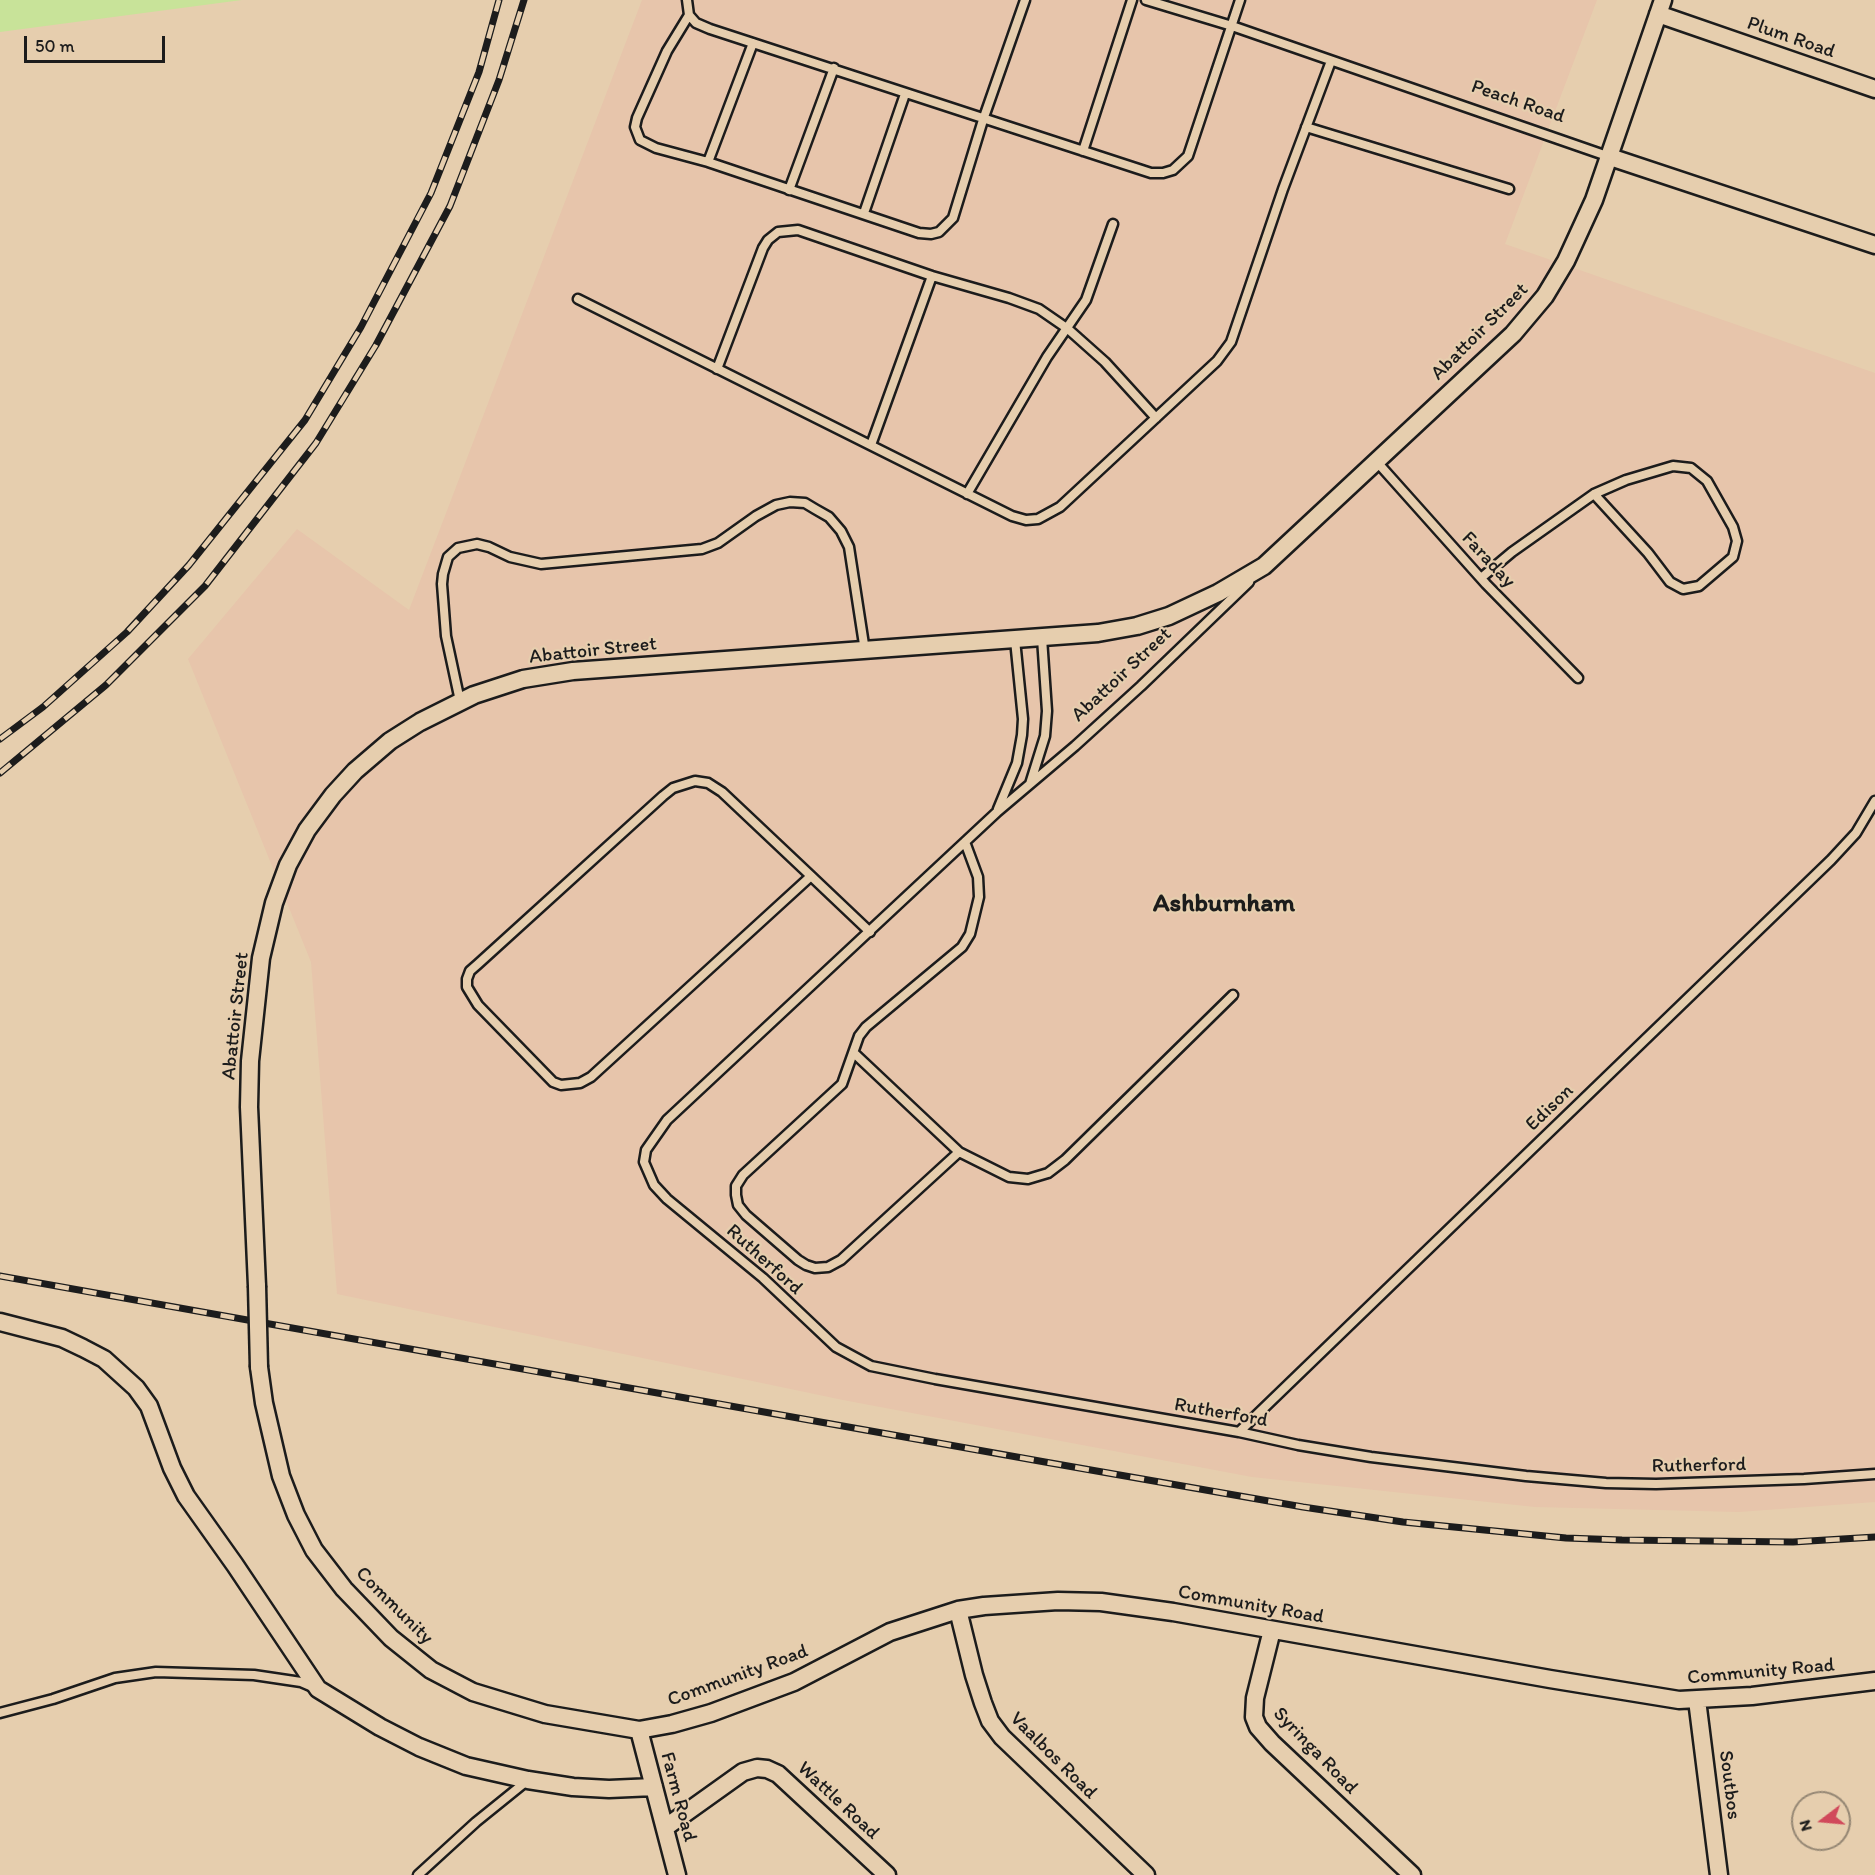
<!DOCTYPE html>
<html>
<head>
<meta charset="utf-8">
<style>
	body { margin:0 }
	#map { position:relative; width:1875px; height:1875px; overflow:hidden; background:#e6ceae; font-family:Itim,sans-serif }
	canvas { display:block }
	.north { position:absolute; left:1791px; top:1791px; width:60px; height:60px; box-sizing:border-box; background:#e6ceae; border:2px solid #958774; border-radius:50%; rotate:254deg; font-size:16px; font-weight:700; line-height:24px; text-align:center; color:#1c1c1c }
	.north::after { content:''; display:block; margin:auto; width:21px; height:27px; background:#d1495b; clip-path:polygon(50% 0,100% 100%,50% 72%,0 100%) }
	.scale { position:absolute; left:24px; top:36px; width:141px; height:27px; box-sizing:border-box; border:3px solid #1c1c1c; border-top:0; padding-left:8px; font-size:18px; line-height:21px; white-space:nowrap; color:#1c1c1c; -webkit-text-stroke:4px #e6ceae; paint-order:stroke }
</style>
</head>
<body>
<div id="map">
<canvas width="1875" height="1875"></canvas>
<div class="north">N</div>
<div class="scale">50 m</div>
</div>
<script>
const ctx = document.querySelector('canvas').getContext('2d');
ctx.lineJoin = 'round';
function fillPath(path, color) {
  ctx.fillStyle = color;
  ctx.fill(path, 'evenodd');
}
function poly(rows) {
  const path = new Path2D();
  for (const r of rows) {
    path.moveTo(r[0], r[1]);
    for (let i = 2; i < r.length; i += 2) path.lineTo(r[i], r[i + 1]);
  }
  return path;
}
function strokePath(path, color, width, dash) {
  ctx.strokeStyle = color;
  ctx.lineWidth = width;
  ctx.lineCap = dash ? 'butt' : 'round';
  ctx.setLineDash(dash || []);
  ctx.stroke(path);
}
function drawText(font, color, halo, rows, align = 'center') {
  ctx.font = font + ' Itim,sans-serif';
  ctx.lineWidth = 4.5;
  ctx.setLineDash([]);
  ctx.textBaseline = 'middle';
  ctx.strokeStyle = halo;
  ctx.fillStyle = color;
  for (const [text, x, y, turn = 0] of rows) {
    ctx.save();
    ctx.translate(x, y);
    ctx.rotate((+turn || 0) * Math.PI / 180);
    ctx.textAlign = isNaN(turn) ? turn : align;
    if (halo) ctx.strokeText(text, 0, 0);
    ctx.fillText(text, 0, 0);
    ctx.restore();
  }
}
fillPath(poly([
	[642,0,1597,0,1505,244,1875,373,1875,1502,1739,1512,1535,1507,1252,1477,843,1400,337,1294,311,962,188,659,297,529,409,610]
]), '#e7c5ab');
fillPath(poly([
	[0,0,242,0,0,32]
]), '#c8e399');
const lane = poly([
	[687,0,689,15,696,23,710,29,1151,173,1163,173,1173,170,1188,156,1240,0],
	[1146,0,1232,26,1610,157],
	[689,15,667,51,637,118,635,127,640,140,656,148,708,162,919,233,931,234,939,232,953,218,983,120,1025,0],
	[1306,127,1509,189],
	[1083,151,1132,0],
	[708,162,753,43],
	[789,190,834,68],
	[864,213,905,94],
	[578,299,1012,516,1026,520,1038,519,1060,507,1217,361,1231,342,1283,189,1331,61],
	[717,369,763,248,768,240,778,232,798,230,932,276,1009,298,1039,309,1068,329,1105,362,1156,418],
	[871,445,932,276],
	[1377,462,1486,584,1578,678],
	[967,494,1047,357,1086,300,1113,224],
	[1481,578,1512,552,1594,494,1626,480,1673,466,1691,468,1707,481,1733,527,1737,541,1733,557,1699,586,1683,589,1670,582,1648,553,1594,494],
	[1249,582,1141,686,1075,746,997,812,667,1120,646,1150,644,1162,654,1185,667,1199,763,1278,836,1347,871,1366,935,1379,1239,1432,1298,1445,1371,1457,1526,1476,1606,1483,1656,1484,1804,1479,1875,1474],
	[460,701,446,636,442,584,443,574,448,557,458,548,477,544,489,547,510,557,541,564,702,549,718,543,756,516,776,505,790,502,805,503,815,509,829,517,841,531,849,547,865,651],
	[1030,784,1045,736,1047,711,1042,638],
	[998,809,1017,763,1022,735,1023,719,1015,640],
	[811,876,591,1077,580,1083,561,1085,553,1082,478,1005,467,987,467,979,470,971,478,964,663,796,673,788,695,781,708,783,722,792,811,876,870,932],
	[855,1054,959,1152,1009,1177,1028,1179,1048,1173,1065,1160,1233,995],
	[959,1152,841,1260,828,1267,815,1268,806,1265,798,1260,746,1215,738,1205,736,1195,736,1186,743,1175,842,1084,859,1036,866,1027,962,947,970,934,979,897,978,877,965,842],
	[1239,1432,1831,860,1856,833,1875,801],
	[0,1713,53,1699,115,1678,156,1672,254,1675,301,1682,315,1688],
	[418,1875,476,1822,528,1780]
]);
const street = poly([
	[1658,14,1875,89],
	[1610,157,1875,245],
	[257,1286,249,1107,250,1061,261,958,274,903,288,865,307,830,333,795,355,771,390,741,420,722,474,695,523,679,573,671,1098,633,1137,626,1169,616,1218,593,1264,566,1513,334,1545,296,1566,261,1594,200,1663,0],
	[0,1322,62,1338,83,1348,104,1359,136,1388,149,1406,172,1468,186,1496,235,1565,318,1689,380,1727,419,1747,466,1766,528,1780,573,1787,609,1789,654,1787],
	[259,1367,264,1403,281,1476,296,1515,314,1550,344,1589,391,1638,431,1670,473,1692,545,1714,639,1730,672,1724,711,1713,794,1682,890,1632,958,1610,984,1606,1058,1601,1101,1602,1173,1612,1550,1679,1679,1700,1752,1696,1875,1681],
	[958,1610,974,1675,983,1703,990,1721,1002,1737,1146,1875],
	[1272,1630,1255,1698,1254,1717,1258,1727,1272,1743,1412,1875],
	[1697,1700,1719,1875],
	[639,1730,677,1875],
	[666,1827,743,1772,757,1768,767,1769,778,1774,887,1875]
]);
strokePath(lane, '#1c1c1c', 13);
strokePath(street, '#1c1c1c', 21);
strokePath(lane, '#e6ceae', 8);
strokePath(street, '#e6ceae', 16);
const rail = poly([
	[0,739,43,707,127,632,189,565,305,420,361,327,431,193,479,72,499,0],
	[0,773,106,685,205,586,316,443,376,345,450,206,499,80,524,0],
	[0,1276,1045,1462,1303,1507,1403,1522,1566,1538,1622,1540,1793,1542,1875,1537]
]);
strokePath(rail, '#1c1c1c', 7);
strokePath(rail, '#e6ceae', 4.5, [14]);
const streetBridge = poly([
	[257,1286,259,1367]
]);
strokePath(streetBridge, '#1c1c1c', 21, []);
strokePath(streetBridge, '#e6ceae', 16);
drawText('20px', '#1c1c1c', '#e6ceae', [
	["Plum Road",1791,38,19],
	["Peach Road",1518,102,19],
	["Abattoir Street",1480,332,-45],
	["Faraday",1488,560,47],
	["Abattoir Street",593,651,-6],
	["Abattoir Street",1122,675,-43],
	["Abattoir Street",236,1016,-84],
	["Edison",1550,1108,-44],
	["Rutherford",764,1260,42],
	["Rutherford",1221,1413,10],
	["Rutherford",1699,1466,-1],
	["Community Road",1251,1605,10],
	["Community",394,1606,45],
	["Community Road",1761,1672,-5],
	["Community Road",738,1676,-20],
	["Syringa Road",1315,1751,46],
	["Vaalbos Road",1053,1756,45],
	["Soutbos",1729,1785,83],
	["Farm Road",678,1797,75],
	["Wattle Road",838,1801,43]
]);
drawText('bold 26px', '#1c1c1c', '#e6ceae', [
	["Ashburnham",1224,904]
]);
</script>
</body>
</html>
